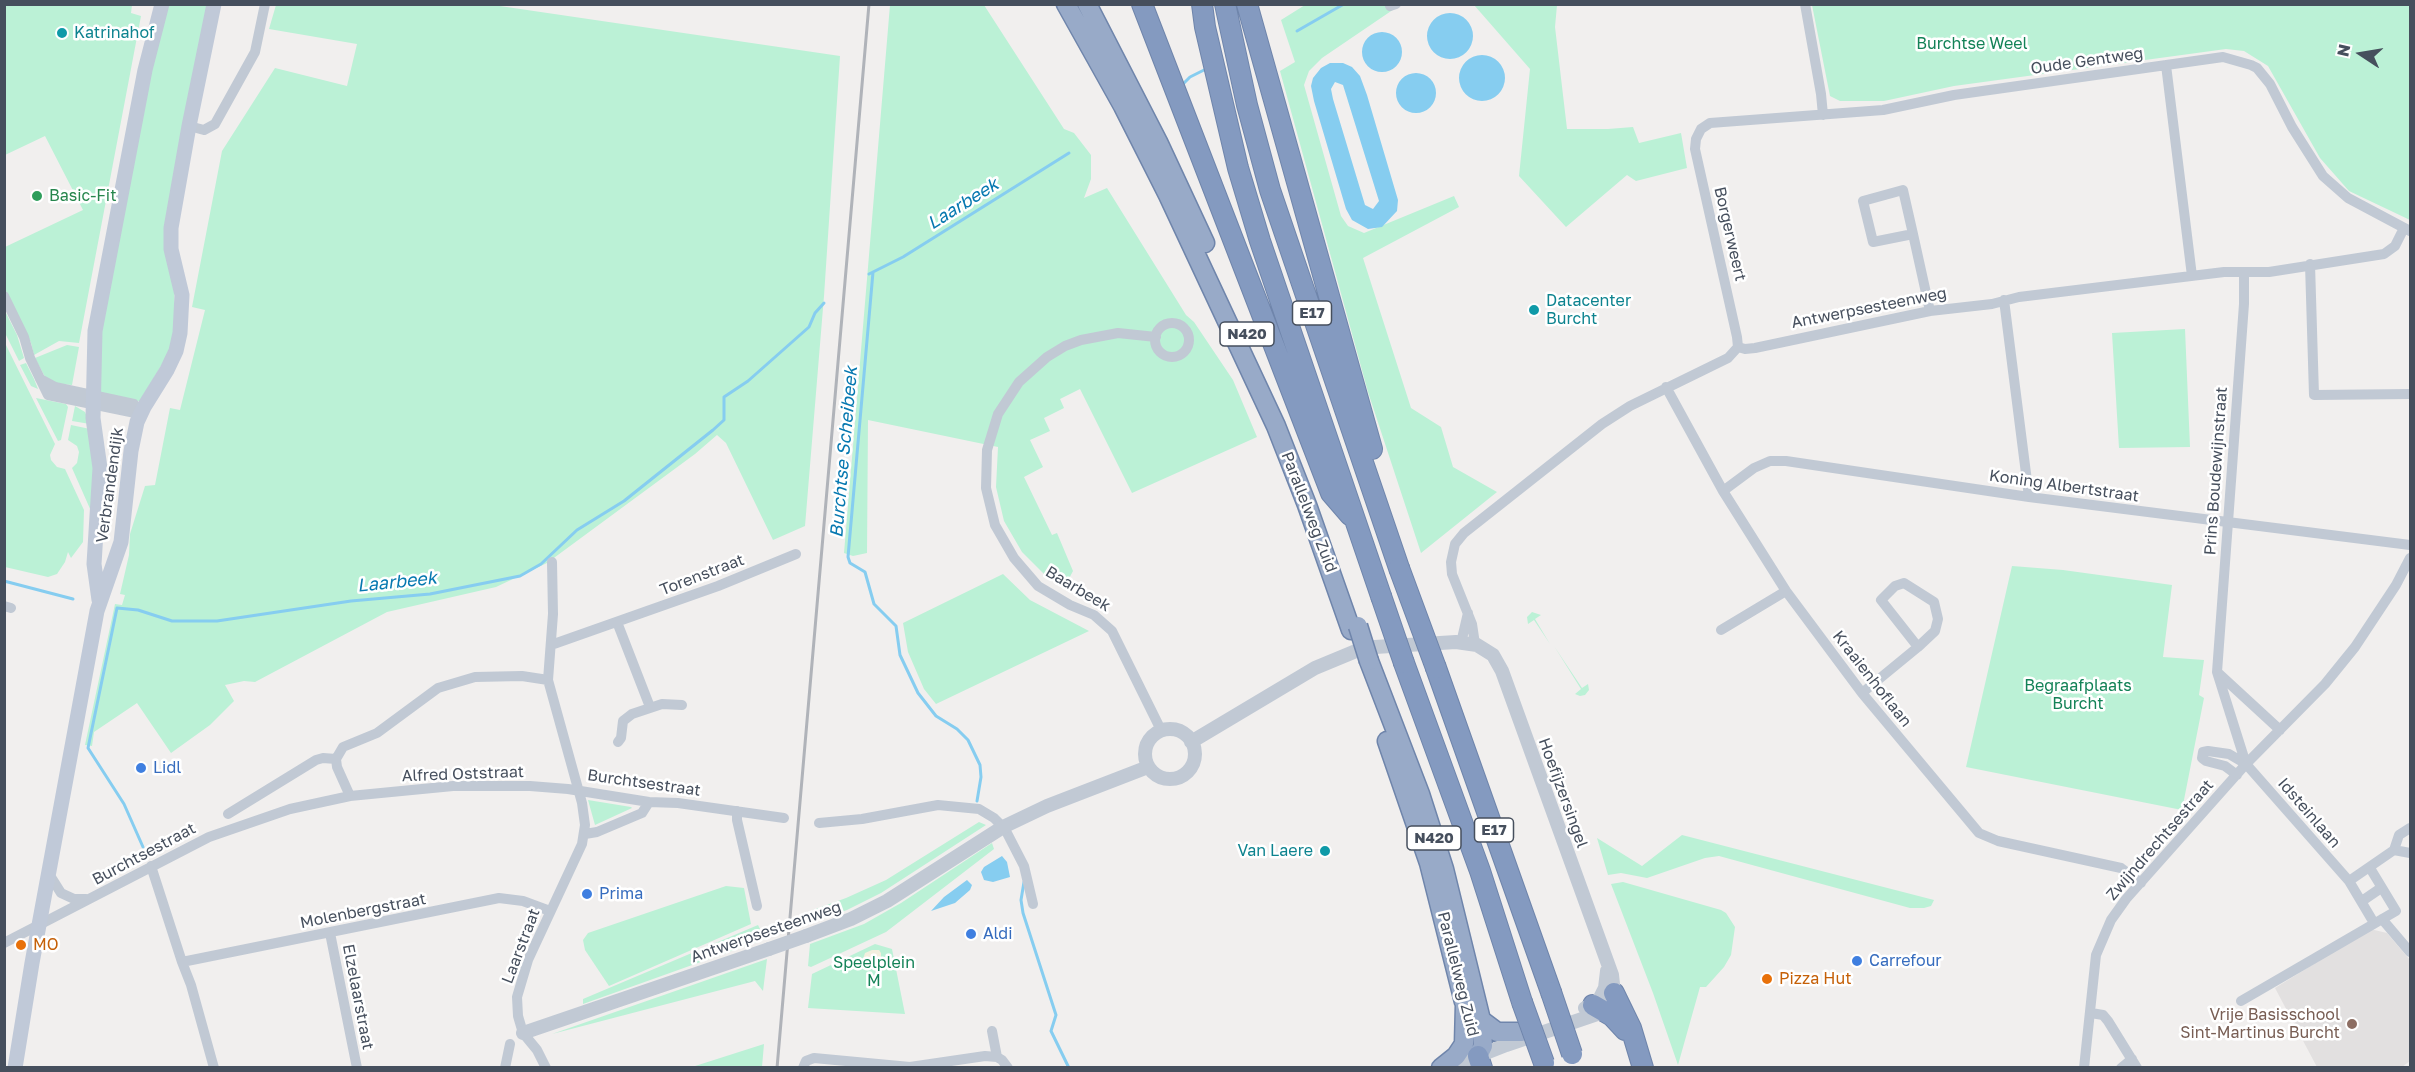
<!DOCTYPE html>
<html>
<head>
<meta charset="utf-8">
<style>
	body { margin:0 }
	#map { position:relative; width:2415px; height:1072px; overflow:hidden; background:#f1efee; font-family:"Golos Text",sans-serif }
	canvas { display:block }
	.frame { position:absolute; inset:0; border:6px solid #464f5d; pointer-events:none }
	.north { position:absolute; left:2331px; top:24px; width:60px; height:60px; -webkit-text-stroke:4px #fff; paint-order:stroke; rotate:282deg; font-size:16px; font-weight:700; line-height:24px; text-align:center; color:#464f5d }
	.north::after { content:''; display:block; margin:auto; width:21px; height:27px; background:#464f5d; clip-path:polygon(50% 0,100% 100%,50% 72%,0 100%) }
</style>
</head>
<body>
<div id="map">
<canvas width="2415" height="1072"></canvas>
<div class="frame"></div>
<div class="north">N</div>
</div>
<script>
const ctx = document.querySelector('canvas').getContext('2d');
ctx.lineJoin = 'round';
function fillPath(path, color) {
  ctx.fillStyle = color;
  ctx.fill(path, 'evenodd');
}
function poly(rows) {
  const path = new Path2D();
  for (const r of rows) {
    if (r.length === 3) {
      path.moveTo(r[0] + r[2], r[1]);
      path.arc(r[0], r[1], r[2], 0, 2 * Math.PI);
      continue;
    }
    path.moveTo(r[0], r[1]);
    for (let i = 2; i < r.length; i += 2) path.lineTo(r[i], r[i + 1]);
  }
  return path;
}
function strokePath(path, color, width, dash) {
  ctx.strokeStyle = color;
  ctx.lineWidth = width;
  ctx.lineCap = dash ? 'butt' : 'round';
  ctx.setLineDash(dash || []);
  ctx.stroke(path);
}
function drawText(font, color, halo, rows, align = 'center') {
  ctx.font = font + ' "Golos Text",sans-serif';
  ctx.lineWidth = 5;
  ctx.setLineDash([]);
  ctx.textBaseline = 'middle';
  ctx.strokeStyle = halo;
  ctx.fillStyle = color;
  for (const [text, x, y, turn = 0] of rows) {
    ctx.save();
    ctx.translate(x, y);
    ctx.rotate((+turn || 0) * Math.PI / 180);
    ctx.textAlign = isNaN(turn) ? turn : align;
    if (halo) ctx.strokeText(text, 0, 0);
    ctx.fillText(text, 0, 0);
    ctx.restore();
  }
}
fillPath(poly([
	[2370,929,2387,933,2410,960,2410,1061,2402,1067,2317,1067,2275,988]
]), '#e2e0e0');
fillPath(poly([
	[5,5,132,5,131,13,141,16,79,343,59,341,34,355,31,343,5,289,5,247,83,210,45,136,5,155],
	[164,5,208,5,171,200,176,341,140,401,138,401,100,393,97,339],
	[276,5,493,5,840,56,824,296,805,526,773,540,726,443,717,435,695,454,547,563,496,587,387,612,255,682,244,681,225,685,234,701,210,725,171,753,137,703,94,732,92,746,85,745,115,604,122,605,125,595,120,594,129,555,130,534,145,486,155,485,170,408,180,410,205,310,192,307,222,151,275,68,347,86,357,44,269,29],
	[890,5,984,5,1064,129,1074,133,1091,155,1091,179,1084,198,1107,188,1186,315,1194,322,1233,380,1257,437,1132,493,1080,389,1060,399,1064,408,1044,418,1050,431,1030,440,1043,467,1024,477,1052,535,1057,533,1073,571,1065,586,1047,577,1022,552,1004,521,996,487,998,447,868,420,867,553,853,556,844,553],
	[1305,5,1400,5,1322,58,1309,71,1304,85,1341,216,1348,226,1364,233,1454,196,1459,207,1363,258,1411,408,1441,427,1453,467,1497,492,1421,553,1368,392,1280,71,1295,62,1281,20],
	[1474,5,1557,5,1555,27,1567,129,1608,129,1633,127,1639,143,1681,133,1687,168,1636,181,1627,175,1566,227,1519,176,1530,69],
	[1812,5,2410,5,2410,220,2349,191,2320,158,2268,66,2244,51,2226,49,1954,86,1884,101,1840,101,1830,96],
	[4,309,17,335,24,358,19,361,5,333],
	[2185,329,2190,447,2119,448,2112,333],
	[5,343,55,444,50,455,51,460,57,467,65,469,84,510,83,542,71,558,68,552,65,562,57,574,48,577,5,567],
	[67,345,79,347,72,385,59,384,46,379,35,358],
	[26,363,34,379,38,389,31,386,20,365],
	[36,398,66,404,68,407,61,440,58,441],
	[75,406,85,412,90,424,72,421],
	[71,425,90,429,95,457,91,511,72,468,77,463,79,452,77,446,68,440],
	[2012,566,2063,570,2172,585,2163,657,2204,660,2199,695,2204,698,2182,810,1966,767],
	[1003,574,1030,600,1089,631,936,704,924,689,908,652,903,623],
	[1532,612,1541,615,1535,619,1550,644,1534,620,1528,624,1527,617],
	[1554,646,1582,688,1588,684,1589,690,1585,695,1580,696,1575,694,1581,689],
	[588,800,631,807,632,808,595,825],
	[979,822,986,825,881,893,847,910,811,923,813,910,846,898,886,880],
	[1682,835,1934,900,1931,906,1924,908,1910,908,1719,856,1705,858,1647,878,1621,873,1608,875,1597,838,1642,866],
	[992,843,994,849,886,932,811,967,808,966,810,944,864,924,901,903],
	[1623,882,1721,910,1726,913,1735,927,1731,955,1724,967,1706,987,1700,987,1678,1065,1653,993,1611,884],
	[726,886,744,888,751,924,609,986,585,950,583,940,588,933],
	[758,925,765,939,583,1004,583,999],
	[875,944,892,949,905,1014,808,1008,812,974],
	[767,959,763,991,755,981,552,1034],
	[764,1044,762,1067,692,1067]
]), '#bbf1d6');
fillPath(poly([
	[872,950,879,950,881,953,881,959,876,963,863,959,865,953]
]), '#f3efde');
fillPath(poly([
	[1450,36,23],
	[1382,52,20],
	[1482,78,23],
	[1330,63,1343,63,1352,67,1360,76,1367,95,1398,200,1397,211,1382,227,1368,229,1352,220,1346,209,1314,101,1311,86,1313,78,1321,68],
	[1335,82,1343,85,1379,201,1373,209,1365,205,1333,99,1331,89],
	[1416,93,20],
	[1002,856,1007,862,1010,877,993,882,984,880,981,872,984,867],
	[967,880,972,885,970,890,955,903,931,911,944,897]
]), '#86cdf0');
strokePath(poly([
	[1297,31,1344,4],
	[1181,86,1190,77,1208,68],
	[873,272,848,557,850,563,865,572,874,604,896,626,900,655,918,693,936,716,957,729,968,740,980,765,981,777,977,801],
	[869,274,903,257,1069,153],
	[4,581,73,599],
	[143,847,124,804,88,748,117,608,138,610,172,621,217,621,351,601,430,594,520,576,541,564,577,530,624,501,713,430,724,420,724,397,748,381,809,327,815,313,824,303],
	[1024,882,1021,900,1023,913,1056,1015,1051,1031,1069,1068]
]), '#86cdf0', 3);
const trunk = poly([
	[1066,4,1123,106,1168,195,1276,426,1307,505,1351,630],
	[1087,4,1158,142,1205,243],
	[1369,661,1420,794,1444,869,1481,1020,1483,1046,1478,1056],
	[1387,741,1429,863,1464,1002],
	[1481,1020,1497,1032,1522,1032],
	[1441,1068,1456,1056,1464,1044,1465,1004]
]);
const motorway = poly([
	[1142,4,1331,493,1350,515],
	[1202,4,1205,27,1238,168,1260,241,1381,596],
	[1225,4,1247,105,1270,190,1399,568],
	[1247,4,1372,449],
	[1404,663,1480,871,1522,1002],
	[1436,668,1551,992],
	[1614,993,1631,1028,1643,1068],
	[1593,1005,1612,1016,1625,1030],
	[1478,1056,1482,1068]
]);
strokePath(trunk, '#6f85ab', 21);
strokePath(motorway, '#6f85ab', 22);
strokePath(poly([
	[1805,4,1821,94,1823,115],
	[1390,6,1396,4],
	[2166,65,2192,276],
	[189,126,204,130,215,124,255,52,265,4],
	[1913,234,1873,242,1863,201,1903,190,1913,234,1930,311],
	[2310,264,2314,395,2410,394],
	[2244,272,2244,304,2217,672,2246,764],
	[4,296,24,337,30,358,48,395,140,414],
	[2004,300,2029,497],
	[1172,340,17],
	[1156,337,1118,333,1081,340,1065,346,1047,357,1019,382,998,414,987,450,986,488,995,525,1014,558,1038,586,1070,605,1094,615,1112,631,1161,730],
	[1738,347,1737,337,1695,149,1696,139,1701,129,1710,123,1883,110,1954,95,2223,57,2251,65,2257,68,2270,84,2292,127,2323,176,2348,198,2410,231],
	[1738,347,1745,349,1755,348,1930,311,1992,304,2019,297,2224,272,2269,272,2384,254,2395,246,2404,228],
	[40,379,55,387,134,404,140,414],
	[1666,387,1723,491,1786,591,1862,693,1979,833,1998,841,2121,868,2141,883],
	[1723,491,1754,468,1770,461,1786,461,2029,497,2410,545],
	[4,606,11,608],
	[617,622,650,707],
	[1721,630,1786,591],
	[1461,643,1468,613],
	[1475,644,1472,624,1452,574,1451,562,1455,544,1464,533,1602,424,1630,406,1728,358,1738,347],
	[551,645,718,586,796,554],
	[2217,672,2280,730],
	[1862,693,1918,647,1935,631,1938,619,1934,602,1904,583,1895,586,1881,600,1918,647],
	[618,742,621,738,623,721,632,714,662,704,682,705],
	[336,759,337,767,350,796],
	[2237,775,2225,766,2206,761,2202,758,2203,752,2208,751,2229,754,2246,764,2349,881,2374,923],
	[737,811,737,820,757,906],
	[228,814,316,760,323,758,336,759,343,747,377,733,438,688,475,677,522,676,548,680],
	[819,823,862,819,938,805,979,809,994,818,1003,827],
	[1007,833,1024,866,1033,904],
	[585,834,597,832,642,813,649,802],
	[2394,850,2410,853],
	[151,866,182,962,191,985,214,1068],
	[49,874,61,893,74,899,86,899],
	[2349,881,2394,850,2399,835,2410,828],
	[2362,901,2381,888],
	[2382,919,2410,952],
	[330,933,357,1068],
	[4,943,209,837,290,809,350,796,453,786,530,786,568,789,649,802,678,803,784,818],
	[182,962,499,898,523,901,550,911],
	[2241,1001,2396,911,2370,868],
	[2091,1013,2103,1015,2108,1021,2137,1068],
	[992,1031,997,1057,1002,1060,1008,1068],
	[505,1068,510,1044],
	[546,1068,537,1050,523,1033,518,1016,517,997,528,960,582,844,585,825,582,803,548,680,553,614,552,562],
	[803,1068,806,1061,814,1058,910,1067,985,1056,997,1057],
	[2084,1068,2096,955,2111,920,2126,899,2246,764,2325,684,2355,647,2396,585,2410,558],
	[2121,1068,2132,1059]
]), '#c1c9d4', 10);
strokePath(poly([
	[1170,754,25],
	[1191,742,1315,668,1356,651,1375,647,1456,642,1477,645,1493,655,1502,671,1612,975,1614,993,1612,1000,1604,1010,1597,1014,1506,1045,1478,1056,1457,1068],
	[806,936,851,919,887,901,1003,827,1047,806,1148,767],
	[1585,1008,1593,1005,1600,998,1605,988,1607,971],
	[523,1033,769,949]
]), '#c1c9d4', 14);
strokePath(poly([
	[99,600,94,564,100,468,93,418,95,331,145,70,162,4],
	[15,1068,32,963,97,611,121,542,131,451,137,422,144,407,167,370,176,351,180,333,182,295,171,249,171,228,189,126,214,4]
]), '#c0c9d8', 15);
strokePath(trunk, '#98aac8', 18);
strokePath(motorway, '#849ac0', 20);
strokePath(poly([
	[777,1068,869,4]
]), '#b0b3b9', 3);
const trunkBridge = poly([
	[1358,626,1369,661]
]);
const motorwayBridge = poly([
	[1399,568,1436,668],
	[1381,596,1404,663],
	[1551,992,1572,1054],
	[1522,1002,1544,1063]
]);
strokePath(trunkBridge, '#6f85ab', 21, []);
strokePath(motorwayBridge, '#6f85ab', 22, []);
strokePath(poly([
	[769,949,806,936]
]), '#c1c9d4', 14);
strokePath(trunkBridge, '#98aac8', 18);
strokePath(motorwayBridge, '#849ac0', 20);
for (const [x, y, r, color] of [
	[62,33,6,"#0f9aa8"],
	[37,196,6,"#2e9e5b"],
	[1534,310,6,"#0f9aa8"],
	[141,768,6,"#3f7fe0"],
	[1325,851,6,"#0f9aa8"],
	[587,894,6,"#3f7fe0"],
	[971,934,6,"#3f7fe0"],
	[21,945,6,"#e8710a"],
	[1857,961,6,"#3f7fe0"],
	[1767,979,6,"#e8710a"],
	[2352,1024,6,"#8d6e63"]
]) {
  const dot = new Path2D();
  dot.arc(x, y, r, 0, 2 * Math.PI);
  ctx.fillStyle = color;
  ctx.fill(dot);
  strokePath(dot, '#fff', 2);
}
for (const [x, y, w] of [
	[1312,313,39],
	[1247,334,54],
	[1494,830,39],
	[1434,838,54]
]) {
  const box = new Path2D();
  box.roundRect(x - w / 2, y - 12, w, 24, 4.5);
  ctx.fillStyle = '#fff';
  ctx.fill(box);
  strokePath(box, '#464f5d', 1.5);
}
drawText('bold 15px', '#464f5d', null, [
	["E17",1312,313],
	["N420",1247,334],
	["E17",1494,830],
	["N420",1434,838]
]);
drawText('16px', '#0d838f', '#fff', [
	["Katrinahof",74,33],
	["Datacenter",1546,301],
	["Burcht",1546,319],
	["Van Laere",1313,851,"right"]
], 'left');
drawText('16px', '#138257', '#fff', [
	["Burchtse Weel",1972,44],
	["Begraafplaats",2078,686],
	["Burcht",2078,704],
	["Speelplein",874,963],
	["M",874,981]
]);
drawText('16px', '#464f5d', '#fff', [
	["Oude Gentweg",2087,61,-8],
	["Borgerweert",1730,234,77],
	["Antwerpsesteenweg",1869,308,-11],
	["Prins Boudewijnstraat",2216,471,-86],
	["Verbrandendijk",110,485,-82],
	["Koning Albertstraat",2064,486,8],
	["Parallelweg Zuid",1309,512,69],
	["Torenstraat",702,575,-21],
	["Baarbeek",1078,589,31],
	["Kraaienhoflaan",1872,679,52],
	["Alfred Oststraat",463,774,-2],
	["Burchtsestraat",644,783,8],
	["Hoefijzersingel",1563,793,70],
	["Idsteinlaan",2309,813,49],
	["Zwijndrechtsestraat",2160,840,-49],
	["Burchtsestraat",144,854,-28],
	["Molenbergstraat",363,911,-11],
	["Antwerpsesteenweg",766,932,-19],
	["Laarstraat",521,946,-69],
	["Parallelweg Zuid",1458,974,76],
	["Elzelaarstraat",358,997,79]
]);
drawText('16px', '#27864d', '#fff', [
	["Basic-Fit",49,196]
], 'left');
drawText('16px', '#366cbe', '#fff', [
	["Lidl",153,768],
	["Prima",599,894],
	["Aldi",983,934],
	["Carrefour",1869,961]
], 'left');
drawText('16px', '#c56008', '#fff', [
	["MO",33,945],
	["Pizza Hut",1779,979]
], 'left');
drawText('16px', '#785e54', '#fff', [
	["Vrije Basisschool",2340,1015],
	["Sint-Martinus Burcht",2340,1033]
], 'right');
drawText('italic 18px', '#0678b0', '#fff', [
	["Laarbeek",963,204,-32],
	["Burchtse Scheibeek",844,452,-85],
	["Laarbeek",397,582,-6]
]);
</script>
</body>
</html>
